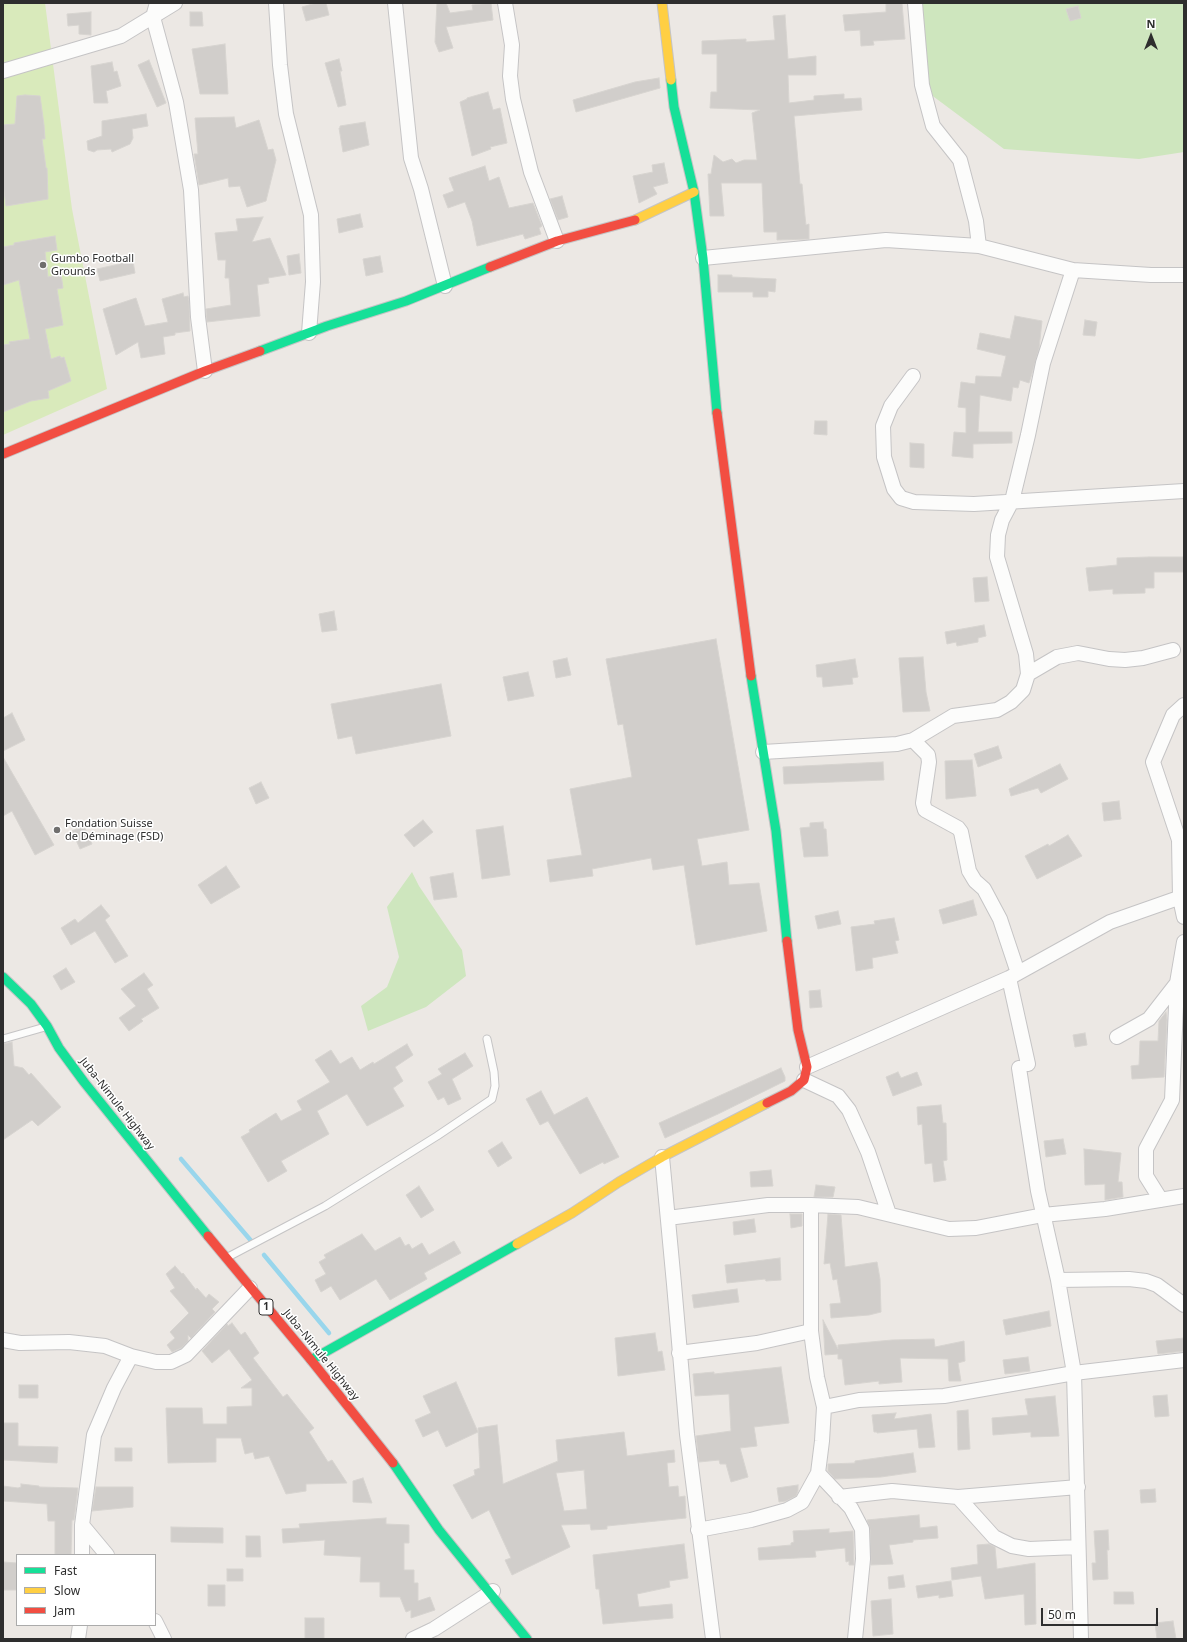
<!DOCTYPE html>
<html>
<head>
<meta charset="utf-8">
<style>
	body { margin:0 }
	#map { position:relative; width:1187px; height:1642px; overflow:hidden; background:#ece8e4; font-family:"Noto Sans",sans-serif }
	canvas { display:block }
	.frame { position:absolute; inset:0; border:4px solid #2e2e2e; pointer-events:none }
	.legend { position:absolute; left:16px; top:1554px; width:140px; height:72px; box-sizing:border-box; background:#fff; border:1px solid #ababab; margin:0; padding:5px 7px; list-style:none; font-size:12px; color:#2e2e2e }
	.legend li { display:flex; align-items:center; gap:8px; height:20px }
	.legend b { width:20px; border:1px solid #ababab }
	.north { position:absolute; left:1131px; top:16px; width:40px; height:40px; -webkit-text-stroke:3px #fff; paint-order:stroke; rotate:0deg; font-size:11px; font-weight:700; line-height:16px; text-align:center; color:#2e2e2e }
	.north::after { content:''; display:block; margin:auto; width:14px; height:18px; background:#2e2e2e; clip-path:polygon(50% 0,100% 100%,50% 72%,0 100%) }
	.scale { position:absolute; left:1041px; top:1608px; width:117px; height:18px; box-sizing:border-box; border:2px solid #2e2e2e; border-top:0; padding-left:5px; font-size:12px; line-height:14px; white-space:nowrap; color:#2e2e2e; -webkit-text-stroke:3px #fff; paint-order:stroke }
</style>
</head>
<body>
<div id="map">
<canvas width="1187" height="1642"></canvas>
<div class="frame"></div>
<ul class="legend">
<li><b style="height:5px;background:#16e098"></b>Fast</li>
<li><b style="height:5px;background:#ffcf43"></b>Slow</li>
<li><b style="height:5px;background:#f24e42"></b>Jam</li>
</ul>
<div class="north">N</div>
<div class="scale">50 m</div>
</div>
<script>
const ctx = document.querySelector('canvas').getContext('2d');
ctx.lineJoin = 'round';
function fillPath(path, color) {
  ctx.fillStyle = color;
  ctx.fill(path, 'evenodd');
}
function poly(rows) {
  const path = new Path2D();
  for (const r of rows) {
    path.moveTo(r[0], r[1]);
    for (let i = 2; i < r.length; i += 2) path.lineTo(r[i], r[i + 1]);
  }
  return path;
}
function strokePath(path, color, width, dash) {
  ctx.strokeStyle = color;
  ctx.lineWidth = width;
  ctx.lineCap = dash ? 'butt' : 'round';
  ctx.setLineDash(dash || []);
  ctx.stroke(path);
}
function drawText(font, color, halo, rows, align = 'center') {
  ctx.font = font + ' "Noto Sans",sans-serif';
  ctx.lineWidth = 3;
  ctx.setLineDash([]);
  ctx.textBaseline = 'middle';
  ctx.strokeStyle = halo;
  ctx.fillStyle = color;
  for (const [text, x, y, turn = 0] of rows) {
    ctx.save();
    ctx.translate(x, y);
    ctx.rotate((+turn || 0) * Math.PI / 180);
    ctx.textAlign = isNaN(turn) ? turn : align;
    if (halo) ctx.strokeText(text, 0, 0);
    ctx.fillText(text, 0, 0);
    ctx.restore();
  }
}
fillPath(poly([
	[908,3,1184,3,1184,152,1139,159,1004,149,926,91],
	[412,872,419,886,462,950,466,976,426,1007,368,1031,361,1006,387,987,399,957,387,907]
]), '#cee6be');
fillPath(poly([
	[3,3,45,3,72,209,107,389,3,435]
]), '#d9eabb');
strokePath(poly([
	[181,1159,253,1243],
	[264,1255,329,1333]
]), '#99d6ec', 4.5);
const building = poly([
	[316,3,326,3,329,15,306,21,302,7,316,3],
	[437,3,446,3,450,13,473,10,472,5,491,3,493,20,446,27,453,48,439,52,435,42,437,3],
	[886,3,902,3,905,39,873,41,874,45,861,46,860,30,845,31,843,15,886,12,886,3],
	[1078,6,1081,18,1070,21,1066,9,1078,6],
	[91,12,91,35,79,34,79,25,68,26,67,14,91,12],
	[190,12,202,12,203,26,190,26,190,12],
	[785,15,788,59,816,56,816,75,788,75,789,103,814,100,814,96,844,94,844,99,861,98,862,110,794,116,800,184,802,184,805,216,806,225,809,224,809,239,777,240,777,232,764,232,762,183,721,183,724,216,710,216,708,174,711,174,714,155,723,162,732,159,736,163,744,160,757,160,752,113,760,110,710,108,711,92,717,92,717,54,702,54,702,41,746,39,746,42,775,40,773,16,785,15],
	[225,44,228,94,200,94,192,49,225,44],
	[339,59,342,71,340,71,346,105,338,107,325,63,339,59],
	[149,60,166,103,157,107,138,65,149,60],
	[112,62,114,72,117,71,121,86,106,91,108,103,94,103,91,66,112,62],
	[659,78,660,88,576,112,573,100,635,82,659,78],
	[488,92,493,110,500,108,507,143,490,147,491,149,472,156,460,102,467,99,467,98,488,92],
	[25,95,40,96,44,125,45,139,42,139,46,168,47,168,48,199,6,206,3,184,3,125,15,124,17,96,25,95],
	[146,114,148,126,132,129,133,138,130,144,112,152,111,149,97,150,94,152,88,150,87,141,102,136,102,121,146,114],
	[234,117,236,128,259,120,268,150,273,149,276,160,266,201,247,207,240,186,229,187,228,178,199,185,194,154,198,154,195,118,234,117],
	[365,122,369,145,343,152,339,128,340,128,340,126,365,122],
	[664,163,668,183,653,187,657,194,639,203,633,176,653,172,652,165,664,163],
	[485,166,489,181,499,177,509,208,533,203,542,226,539,228,541,234,525,239,523,234,477,246,472,221,465,202,448,208,443,195,454,191,449,178,485,166],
	[562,196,568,217,558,220,550,199,562,196],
	[360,214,363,227,339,233,337,219,360,214],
	[263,217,252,242,270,238,286,275,268,278,269,283,257,285,260,316,207,322,206,309,231,305,229,278,225,278,226,260,218,260,215,233,238,231,236,219,263,217],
	[55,236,57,250,45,252,48,277,61,274,63,288,57,289,63,325,45,329,51,359,60,356,61,358,64,357,71,381,48,391,49,398,31,401,3,412,3,345,10,344,9,342,30,339,19,280,3,285,3,247,14,245,14,243,55,236],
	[299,254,301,273,289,275,287,256,299,254],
	[380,256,383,272,366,276,363,259,380,256],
	[133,261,135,273,100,281,97,269,133,261],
	[718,275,732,275,732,277,776,279,775,292,768,291,768,297,753,297,753,292,718,292,718,275],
	[183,293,184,297,188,296,189,301,190,331,175,333,175,335,163,337,165,354,141,358,138,342,116,355,103,309,136,298,145,326,168,322,162,299,183,293],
	[1015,316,1042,321,1039,349,1031,377,1029,383,1020,380,1018,388,1013,387,1011,401,980,395,978,432,1012,432,1012,443,973,444,973,458,952,456,954,432,966,433,966,408,958,407,961,382,975,384,976,376,1001,377,1006,356,977,349,980,333,1010,339,1015,316],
	[1085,320,1097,322,1095,336,1083,335,1085,320],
	[815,421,827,421,827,435,814,434,815,421],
	[910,443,924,444,924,468,910,467,910,443],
	[1149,557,1184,557,1184,572,1154,572,1154,588,1145,588,1145,593,1113,594,1113,589,1089,591,1086,568,1117,565,1117,558,1149,557],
	[987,577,989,601,975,602,973,578,987,577],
	[334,611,337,630,322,632,319,614,334,611],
	[984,625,986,636,978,638,978,642,957,646,956,642,947,644,945,632,984,625],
	[716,639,749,830,697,839,702,866,727,862,729,885,759,883,767,931,696,945,684,865,653,870,651,858,592,869,593,876,550,882,547,860,582,855,570,789,632,777,623,724,618,725,606,659,716,639],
	[923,657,926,692,930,711,903,712,899,658,923,657],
	[567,658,571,675,556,678,553,661,567,658],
	[855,659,858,677,852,678,853,684,823,687,822,677,817,677,816,665,855,659],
	[528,672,534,696,508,701,503,677,528,672],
	[441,684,451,736,356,754,352,736,338,739,331,704,441,684],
	[12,713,25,740,3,751,3,718,12,713],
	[998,746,1002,758,978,767,974,754,998,746],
	[3,757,54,845,35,855,12,811,3,816,3,757],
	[972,760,976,796,946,799,945,761,972,760],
	[883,762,884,780,784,784,783,767,883,762],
	[1060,764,1068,779,1041,793,1038,788,1011,796,1009,789,1060,764],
	[261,782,269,798,256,804,249,788,261,782],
	[1119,801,1121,819,1104,821,1102,803,1119,801],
	[423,820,433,832,414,847,404,835,423,820],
	[823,822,824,829,826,829,828,856,804,857,800,828,810,827,810,823,823,822],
	[84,826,92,844,80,849,72,831,84,826],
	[503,826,510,875,482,879,476,830,503,826],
	[1068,835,1082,856,1037,879,1025,856,1048,844,1049,846,1068,835],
	[226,866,240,887,211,904,198,885,226,866],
	[453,873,457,897,434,900,430,877,453,873],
	[973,900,977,915,943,924,939,910,973,900],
	[101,905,110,916,105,920,128,956,115,963,95,931,71,945,61,928,75,919,78,923,101,905],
	[838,911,841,924,818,929,815,916,838,911],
	[894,918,899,940,895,941,898,953,872,958,873,968,856,971,851,927,875,924,874,921,894,918],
	[66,968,75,982,61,990,53,976,66,968],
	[144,973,153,985,147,989,159,1008,141,1019,143,1021,129,1031,119,1018,136,1006,121,989,144,973],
	[820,990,822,1007,810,1008,809,991,820,990],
	[1166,1012,1167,1020,1164,1077,1132,1079,1131,1066,1139,1065,1140,1041,1158,1041,1159,1021,1166,1012],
	[1085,1033,1087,1045,1075,1047,1073,1035,1085,1033],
	[12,1042,14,1066,23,1068,29,1075,31,1073,61,1107,38,1126,32,1120,3,1140,3,1044,12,1042],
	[407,1044,413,1055,395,1067,403,1081,393,1088,404,1106,367,1126,347,1094,317,1111,329,1134,281,1161,287,1171,268,1182,241,1137,250,1132,249,1130,276,1113,281,1121,302,1110,297,1101,330,1082,315,1060,331,1050,340,1064,352,1057,360,1070,373,1062,374,1064,407,1044],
	[465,1053,473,1066,452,1079,461,1099,448,1105,444,1097,438,1100,428,1082,442,1074,438,1069,465,1053],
	[781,1068,785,1077,785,1081,718,1114,665,1138,659,1123,781,1068],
	[898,1072,901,1078,917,1072,922,1085,893,1096,886,1077,898,1072],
	[541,1091,554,1115,587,1097,619,1157,604,1164,603,1162,580,1174,548,1121,540,1125,526,1099,541,1091],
	[941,1105,943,1123,946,1123,947,1160,943,1161,946,1180,934,1182,932,1163,925,1164,922,1124,918,1125,917,1107,941,1105],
	[1063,1139,1066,1154,1046,1157,1044,1141,1063,1139],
	[502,1142,512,1158,498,1167,488,1151,502,1142],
	[1084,1149,1121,1153,1118,1182,1122,1182,1123,1197,1105,1200,1105,1184,1085,1185,1084,1149],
	[771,1170,773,1186,751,1187,750,1172,771,1170],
	[816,1185,835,1187,833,1197,814,1197,816,1185],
	[419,1186,434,1210,421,1218,406,1195,419,1186],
	[790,1214,802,1214,802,1226,791,1228,790,1214],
	[828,1214,841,1215,845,1267,877,1262,880,1279,881,1312,869,1315,831,1318,830,1304,841,1303,837,1279,833,1280,830,1263,824,1264,828,1214],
	[754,1219,756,1232,734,1235,733,1222,754,1219],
	[362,1234,375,1251,400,1237,405,1246,409,1244,412,1249,422,1243,429,1255,454,1241,461,1253,424,1273,427,1279,390,1300,376,1279,340,1300,331,1286,321,1292,315,1280,326,1274,319,1262,326,1258,324,1255,362,1234],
	[780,1258,781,1280,766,1281,765,1279,727,1283,725,1265,780,1258],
	[175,1266,182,1274,183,1273,196,1290,197,1288,206,1298,209,1294,219,1302,212,1309,215,1312,191,1338,188,1335,188,1341,181,1348,172,1352,167,1345,175,1338,170,1332,189,1313,170,1291,175,1288,166,1274,175,1266],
	[737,1289,739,1302,694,1308,692,1295,737,1289],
	[1049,1311,1051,1326,1006,1335,1003,1320,1049,1311],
	[823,1320,838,1349,838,1345,892,1340,934,1339,935,1347,964,1341,965,1361,958,1363,961,1381,949,1381,948,1359,900,1358,902,1382,879,1384,879,1381,845,1385,842,1359,838,1359,838,1354,825,1355,823,1320],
	[232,1323,241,1335,245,1332,259,1353,253,1358,283,1397,287,1394,314,1428,309,1432,328,1462,332,1460,347,1483,306,1484,306,1491,286,1494,269,1456,255,1459,253,1452,245,1454,241,1438,216,1438,216,1462,168,1463,166,1408,202,1408,203,1424,227,1424,227,1407,252,1406,252,1388,241,1388,252,1380,229,1349,212,1363,202,1351,227,1324,228,1326,232,1323],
	[655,1333,658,1352,662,1351,665,1370,618,1376,615,1338,655,1333],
	[1184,1338,1184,1351,1158,1354,1156,1341,1184,1338],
	[1028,1357,1030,1371,1005,1374,1003,1360,1028,1357],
	[781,1367,789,1423,754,1427,757,1446,740,1448,748,1477,731,1482,726,1464,720,1464,719,1460,699,1462,696,1436,731,1431,729,1394,695,1396,693,1374,714,1372,714,1374,781,1367],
	[456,1382,478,1432,446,1447,438,1430,423,1437,415,1420,431,1413,423,1396,456,1382],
	[19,1385,38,1385,38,1398,19,1398,19,1385],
	[1167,1395,1169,1416,1155,1417,1153,1396,1167,1395],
	[1055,1396,1059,1436,1031,1437,1031,1432,993,1435,992,1418,1028,1415,1025,1399,1055,1396],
	[968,1410,970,1449,958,1450,957,1411,968,1410],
	[896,1413,894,1419,931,1414,935,1447,919,1448,917,1429,877,1433,877,1432,874,1432,872,1415,896,1413],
	[3,1423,18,1423,18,1446,58,1447,57,1463,3,1460,3,1423],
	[497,1425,503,1484,558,1461,556,1440,624,1432,627,1456,674,1450,675,1462,667,1463,669,1487,678,1486,679,1497,685,1496,686,1518,607,1526,607,1529,591,1530,590,1524,561,1525,570,1547,512,1575,505,1560,511,1558,489,1510,472,1519,453,1485,475,1475,474,1470,480,1468,478,1428,497,1425],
	[584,1470,587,1509,564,1511,556,1473,584,1470],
	[115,1448,132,1448,132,1461,115,1461,115,1448],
	[913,1453,916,1472,881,1477,835,1479,828,1471,828,1464,855,1463,855,1461,913,1453],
	[363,1478,372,1503,353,1502,353,1481,363,1478],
	[21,1484,39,1486,39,1487,78,1488,74,1520,72,1520,71,1555,55,1555,55,1521,48,1521,47,1504,3,1501,3,1486,18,1488,21,1487,21,1484],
	[798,1485,798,1491,796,1496,786,1501,779,1502,777,1488,798,1485],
	[96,1487,133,1487,133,1507,92,1511,96,1487],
	[1155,1489,1156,1502,1141,1503,1140,1490,1155,1489],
	[919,1515,920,1528,937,1526,938,1538,913,1540,913,1542,889,1545,893,1564,871,1565,870,1529,867,1520,919,1515],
	[386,1518,386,1524,409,1525,409,1543,404,1543,404,1570,414,1570,414,1583,418,1583,418,1601,430,1597,435,1610,411,1618,411,1610,406,1612,400,1597,380,1597,380,1582,360,1582,361,1557,324,1555,325,1540,283,1543,282,1529,300,1528,299,1524,386,1518],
	[171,1527,223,1528,223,1543,171,1542,171,1527],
	[829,1529,829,1533,853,1531,854,1565,849,1565,849,1561,846,1562,845,1548,815,1551,816,1557,759,1560,758,1548,791,1545,791,1543,794,1542,793,1531,829,1529],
	[1108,1530,1109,1550,1107,1550,1108,1579,1093,1580,1092,1563,1096,1563,1094,1531,1108,1530],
	[246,1536,260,1536,261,1557,246,1557,246,1536],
	[684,1544,688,1578,669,1581,670,1587,637,1594,639,1607,672,1604,673,1618,603,1624,599,1589,596,1589,593,1555,684,1544],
	[989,1544,995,1547,997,1569,1035,1563,1036,1624,1025,1625,1024,1594,985,1599,981,1576,952,1580,951,1568,978,1564,977,1545,989,1544],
	[3,1562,17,1563,17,1590,3,1590,3,1562],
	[227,1569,243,1569,243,1581,227,1581,227,1569],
	[903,1575,905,1587,889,1589,888,1577,903,1575],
	[951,1581,953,1596,939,1598,939,1595,918,1598,916,1586,951,1581],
	[208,1585,225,1585,225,1606,208,1606,208,1585],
	[1114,1592,1133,1592,1134,1604,1114,1604,1114,1592],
	[891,1599,893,1634,873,1636,871,1601,891,1599],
	[305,1618,324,1618,324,1639,305,1639,305,1618],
	[1173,1621,1176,1639,1157,1639,1155,1623,1173,1621]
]);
fillPath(building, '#d1cecb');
strokePath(building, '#d7d4d0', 1);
const lane = poly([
	[3,1039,45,1027],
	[228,1257,325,1206,437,1136,492,1099,495,1086,494,1072,487,1039]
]);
const street = poly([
	[157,3,153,17,176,102,191,190,198,317,205,371],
	[276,3,280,65,286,114,311,215,313,282,309,333],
	[395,3,411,158,421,189,445,286],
	[505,3,512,45,510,76,513,99,531,172,557,241],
	[915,3,922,85,933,126,960,160,976,221,979,246],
	[3,71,121,36,175,3],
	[703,258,886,240,979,246,1073,270,1151,275,1184,275],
	[913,376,891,406,883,426,884,457,894,489,901,498,914,502,974,504,1184,491],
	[1028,674,1057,657,1078,653,1109,659,1125,660,1143,658,1173,650],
	[1184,705,1173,715,1153,762,1179,840,1180,898,1184,917],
	[913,740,928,755,929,762,923,803,925,810,958,828,961,832,969,871,975,881,984,889,1000,919,1018,973],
	[763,752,897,744,913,740,953,716,997,710,1011,702,1023,690,1028,674,1026,654,997,557,998,535,1002,520,1012,501,1028,435,1043,363,1073,270],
	[1184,942,1177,983,1184,982],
	[1009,978,1028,1064],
	[1117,1037,1149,1019,1177,983,1172,1100,1146,1149,1146,1176,1161,1200],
	[807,1067,1009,978,1110,922,1184,896],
	[1019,1068,1038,1191,1058,1280,1074,1373,1081,1639],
	[804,1080,838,1096,849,1110,868,1152,889,1214],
	[662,1157,674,1284,687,1434,713,1639],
	[668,1218,768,1205,811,1205,858,1207,949,1229,976,1228,1043,1215,1105,1209,1184,1196],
	[1058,1280,1129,1279,1146,1281,1157,1285,1184,1305],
	[3,1340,20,1343,69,1342,105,1346,131,1356,156,1362,171,1362,186,1355,250,1288],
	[679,1353,757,1343,811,1331],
	[824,1407,859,1400,944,1396,1074,1373,1184,1360],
	[818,1473,851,1508,862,1529,863,1559,855,1639],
	[839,1497,892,1491,958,1497,1078,1487],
	[958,1497,994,1537,1012,1546,1029,1549,1078,1547],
	[82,1525,107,1555],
	[698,1530,751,1520,787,1510,802,1502,818,1473,822,1441,824,1407,817,1377,811,1331,811,1205],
	[82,1555,82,1525,94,1435,114,1388,131,1356],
	[155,1621,164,1639],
	[78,1639,80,1625],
	[413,1639,434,1629,493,1591]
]);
const fast = poly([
	[671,80,674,107,694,192,703,258,717,413],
	[260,351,327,326,406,301,490,267],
	[751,676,776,831,787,941],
	[3,977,31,1004,47,1026,59,1048,84,1082,208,1236],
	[311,1360,517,1244],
	[393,1463,439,1530,527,1639]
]);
const slow = poly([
	[662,3,671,80],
	[635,220,694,192],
	[517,1244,572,1213,619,1182,662,1157,767,1103]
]);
const jam = poly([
	[490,267,557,241,635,220],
	[717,413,751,676],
	[3,454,205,371,260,351],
	[767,1103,791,1091,804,1080,807,1067,798,1030,787,941],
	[208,1236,311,1360,393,1463]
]);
strokePath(lane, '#c5c4c5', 9);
strokePath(street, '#c5c4c5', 16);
strokePath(fast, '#c5c4c5', 11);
strokePath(slow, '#c5c4c5', 11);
strokePath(jam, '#c5c4c5', 11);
strokePath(lane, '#fcfcfb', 7);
strokePath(street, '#fcfcfb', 14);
strokePath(fast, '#16e098', 9);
strokePath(slow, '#ffcf43', 9);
strokePath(jam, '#f24e42', 9);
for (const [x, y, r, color] of [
	[43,265,4,"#706f6e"],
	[57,830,4,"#706f6e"]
]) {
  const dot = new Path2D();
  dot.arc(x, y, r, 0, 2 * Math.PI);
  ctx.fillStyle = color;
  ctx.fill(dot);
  strokePath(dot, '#fff', 1.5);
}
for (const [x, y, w] of [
	[266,1307,14]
]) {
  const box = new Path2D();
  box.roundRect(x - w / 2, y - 8, w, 16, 3);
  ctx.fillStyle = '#fff';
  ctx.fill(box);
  strokePath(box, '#2e2e2e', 1);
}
drawText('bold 10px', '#2e2e2e', null, [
	["1",266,1307]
]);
drawText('11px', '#2e2e2e', '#fff', [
	["Gumbo Football",51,259],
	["Grounds",51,272],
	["Fondation Suisse",65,824],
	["de Déminage (FSD)",65,837]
], 'left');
drawText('11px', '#2e2e2e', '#fff', [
	["Juba–Nimule Highway",117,1104,52],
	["Juba–Nimule Highway",321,1355,51]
]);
</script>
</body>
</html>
